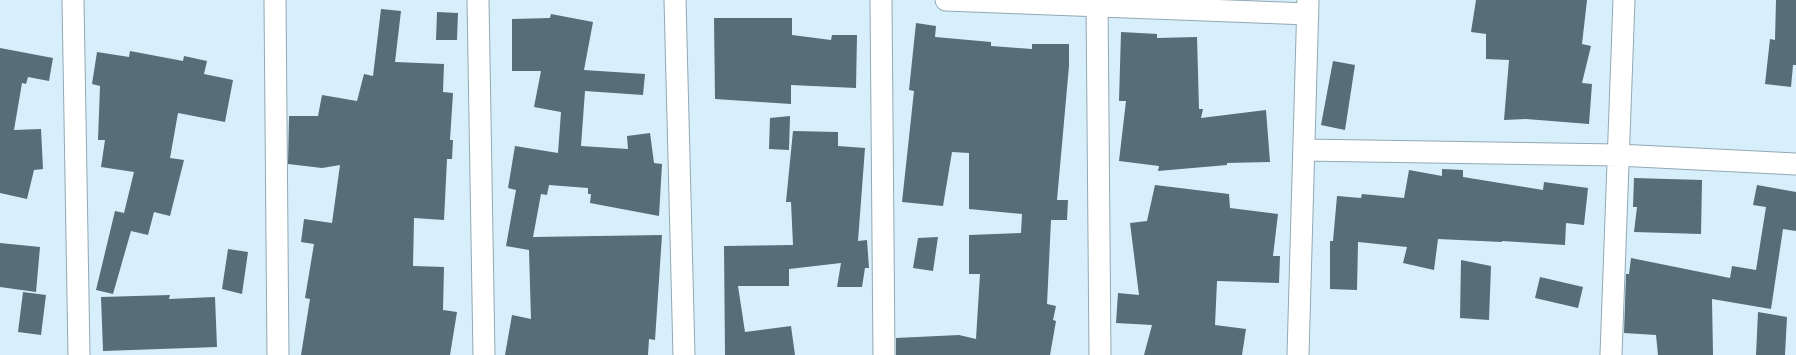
<!DOCTYPE html>
<html>
<head>
<meta charset="utf-8">
<style>
	body { margin:0 }
	canvas { display:block; background:#d7effb }
</style>
</head>
<body>
<canvas width="1796" height="355"></canvas>
<script>
const ctx = document.querySelector('canvas').getContext('2d');
ctx.lineJoin = 'round';
function fillPath(path, color) {
  ctx.fillStyle = color;
  ctx.fill(path, 'evenodd');
}
function poly(rows) {
  const path = new Path2D();
  for (const r of rows) {
    path.moveTo(r[0], r[1]);
    for (let i = 2; i < r.length; i += 2) path.lineTo(r[i], r[i + 1]);
  }
  return path;
}
function strokePath(path, color, width, dash) {
  ctx.strokeStyle = color;
  ctx.lineWidth = width;
  ctx.lineCap = dash ? 'butt' : 'round';
  ctx.setLineDash(dash || []);
  ctx.stroke(path);
}
fillPath(poly([
	[1476,0,1587,0,1582,44,1591,46,1582,83,1592,84,1589,124,1526,119,1504,120,1509,60,1486,59,1486,34,1471,32],
	[1776,0,1796,0,1796,65,1793,65,1791,87,1765,84,1770,39,1775,40],
	[381,9,401,11,395,62,444,64,443,92,453,93,450,140,453,140,452,159,447,159,444,220,414,218,413,266,444,267,443,310,457,312,450,355,301,355,310,299,305,298,314,244,301,242,304,219,332,223,340,165,322,168,288,164,289,116,318,116,322,95,357,101,364,74,373,76],
	[437,12,458,13,457,40,436,40],
	[551,14,593,22,584,70,645,74,643,95,585,91,581,146,628,149,627,136,650,133,654,163,662,164,659,216,590,203,591,194,588,194,588,188,549,185,547,195,541,194,533,237,662,235,655,340,649,339,648,355,505,355,512,315,531,319,529,250,506,246,516,190,508,188,515,146,558,153,561,112,534,107,541,71,512,71,512,19,550,18],
	[714,18,792,18,792,35,831,40,832,35,857,35,856,88,791,85,791,104,715,99],
	[916,23,936,26,935,37,991,42,991,46,1032,49,1032,44,1069,44,1069,66,1057,200,1068,200,1067,220,1051,220,1047,304,1056,306,1053,320,1056,321,1050,355,896,355,896,338,959,335,976,339,980,274,969,274,969,235,1021,233,1022,214,969,209,969,153,952,152,943,206,902,202,914,91,909,90],
	[1121,32,1157,34,1157,38,1197,37,1199,109,1203,109,1201,118,1266,110,1270,162,1227,163,1227,165,1158,171,1159,166,1119,161,1126,101,1119,101],
	[0,48,53,58,49,81,28,77,26,84,22,83,14,130,41,129,43,169,34,170,27,199,0,193],
	[130,51,183,61,184,56,207,61,204,74,233,80,225,122,178,113,170,158,184,160,170,216,154,212,148,235,131,231,113,294,96,290,115,211,124,213,134,172,101,167,105,140,98,140,100,86,92,84,97,52,129,57],
	[1333,61,1355,65,1345,130,1321,125],
	[790,116,789,150,769,149,770,118],
	[793,131,838,132,838,146,865,148,858,241,867,240,869,268,865,268,862,287,837,287,841,263,789,269,789,286,738,286,745,332,791,326,795,355,725,355,724,246,793,245,791,202,786,202],
	[1442,169,1463,170,1463,177,1543,190,1544,182,1588,188,1584,225,1566,223,1565,245,1502,241,1502,242,1438,239,1434,270,1403,263,1407,247,1358,242,1357,290,1330,289,1330,241,1333,241,1337,196,1361,198,1362,194,1404,198,1409,170,1442,176],
	[1634,178,1702,180,1701,234,1634,232,1637,207,1633,207],
	[1155,185,1229,194,1230,208,1278,214,1273,256,1280,256,1279,283,1217,281,1215,325,1246,329,1242,355,1144,355,1152,325,1116,323,1118,293,1139,295,1130,223,1147,221],
	[1757,185,1796,192,1796,231,1783,229,1771,309,1712,299,1713,355,1658,355,1656,335,1624,333,1626,274,1629,274,1631,258,1730,278,1732,266,1756,270,1766,207,1753,205],
	[938,237,933,271,913,268,918,238],
	[0,243,40,247,36,292,0,287],
	[228,249,248,252,242,294,222,289],
	[1461,260,1491,266,1489,320,1460,318],
	[1540,277,1583,287,1578,308,1535,298],
	[23,292,46,295,41,335,18,332],
	[170,295,169,299,215,297,217,347,103,351,101,297],
	[1758,312,1787,317,1785,355,1756,355]
]), '#576d77');
const minor = poly([
	[73,0,79,355],
	[275,0,278,355],
	[478,0,484,355],
	[675,0,684,355],
	[881,0,884,355],
	[946,0,1308,14],
	[1097,0,1100,355],
	[1304,150,1618,155,1796,164],
	[1298,355,1308,0],
	[1611,355,1624,0]
]);
strokePath(minor, '#92a9b4', 23);
strokePath(minor, '#fff', 21);
</script>
</body>
</html>
